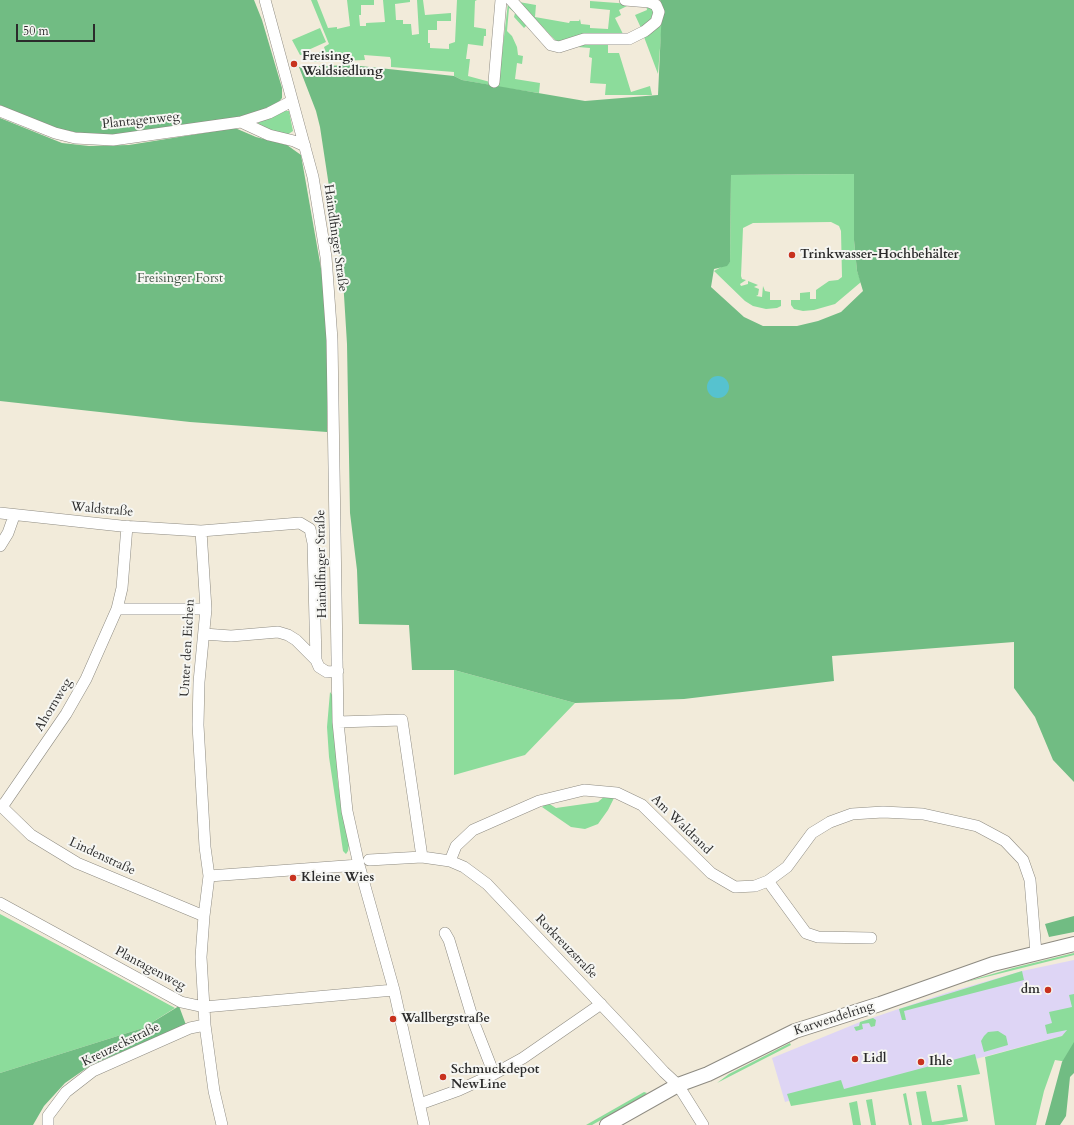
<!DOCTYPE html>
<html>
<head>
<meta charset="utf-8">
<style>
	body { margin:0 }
	#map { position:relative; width:1074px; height:1125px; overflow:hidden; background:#f2ebda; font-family:Cardo,serif }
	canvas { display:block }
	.scale { position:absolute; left:16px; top:24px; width:79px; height:18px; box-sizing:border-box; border:2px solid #2b2b2b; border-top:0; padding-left:5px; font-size:12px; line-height:14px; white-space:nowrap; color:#2b2b2b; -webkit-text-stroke:3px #f6f6f2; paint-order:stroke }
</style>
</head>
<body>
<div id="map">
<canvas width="1074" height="1125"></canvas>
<div class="scale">50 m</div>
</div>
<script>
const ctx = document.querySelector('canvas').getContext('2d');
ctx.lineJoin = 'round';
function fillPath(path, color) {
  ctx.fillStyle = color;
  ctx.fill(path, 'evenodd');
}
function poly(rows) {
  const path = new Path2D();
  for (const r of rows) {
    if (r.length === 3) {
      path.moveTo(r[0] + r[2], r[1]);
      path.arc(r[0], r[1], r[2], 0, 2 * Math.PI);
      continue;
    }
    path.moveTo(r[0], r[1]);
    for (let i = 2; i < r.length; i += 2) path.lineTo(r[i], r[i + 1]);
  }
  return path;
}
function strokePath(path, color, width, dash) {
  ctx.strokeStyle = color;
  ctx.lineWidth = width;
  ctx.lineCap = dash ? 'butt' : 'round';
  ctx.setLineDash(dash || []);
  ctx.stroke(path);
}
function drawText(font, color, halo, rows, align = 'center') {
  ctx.font = font + ' Cardo,serif';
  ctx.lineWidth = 4;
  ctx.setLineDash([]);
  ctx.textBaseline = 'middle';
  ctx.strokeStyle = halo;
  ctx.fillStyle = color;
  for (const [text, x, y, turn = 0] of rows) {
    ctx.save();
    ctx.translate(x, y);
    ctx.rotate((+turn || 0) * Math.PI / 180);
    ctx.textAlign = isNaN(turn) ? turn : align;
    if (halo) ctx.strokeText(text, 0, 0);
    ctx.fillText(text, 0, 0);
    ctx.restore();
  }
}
fillPath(poly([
	[1074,960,1074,1023,1062,1036,840,1095,838,1087,785,1102,772,1058,860,1022,946,993,1022,971]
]), '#ded5f5');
fillPath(poly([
	[311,0,317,0,328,28,337,27,337,29,350,26,347,0,374,0,374,5,361,5,361,15,359,15,360,26,366,26,366,23,385,22,383,0,410,0,410,2,395,4,396,20,403,20,403,24,411,24,412,35,419,34,417,0,423,0,425,15,451,13,451,21,437,21,437,30,428,30,428,43,430,43,430,48,449,49,449,44,455,42,457,0,477,0,475,1,474,27,486,29,486,36,484,36,483,46,468,44,466,59,470,59,468,76,490,82,490,85,462,80,454,76,454,72,391,67,391,60,390,57,364,55,365,60,310,62,308,57,325,50,324,47,329,44],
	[590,1,631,4,619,10,621,15,615,18,624,36,557,42,519,2,536,5,535,17,569,23,570,21,579,21,580,19,581,24,590,25,590,28,608,29,610,10,590,8],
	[508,3,528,24,524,28,514,17,515,13,509,8,507,31,512,36,517,47,518,55,523,56,522,64,517,63,515,79,540,83,539,93,498,87],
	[646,5,651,6,654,13,652,21,641,28,635,15,647,10],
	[662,22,658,74,644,37],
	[320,28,326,42,306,51,307,55,300,55,292,40],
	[588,43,608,45,608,53,619,53,631,92,650,86,652,95,605,95,606,84,590,83,592,58,589,57,590,48,578,47],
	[283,111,289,111,293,131,287,135,269,132,258,125,259,121],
	[854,174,854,240,857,271,861,282,835,304,814,310,803,311,794,309,791,305,791,300,800,300,800,293,810,292,810,299,816,299,816,290,829,281,838,280,842,277,841,231,839,226,831,222,753,223,743,228,741,276,742,279,746,280,740,284,741,286,748,284,748,281,758,285,754,287,759,289,758,295,756,296,762,297,763,286,765,291,770,292,770,300,781,300,781,306,777,308,766,309,753,306,745,301,714,271,730,262,731,175],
	[454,670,575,703,525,755,454,775],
	[330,692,333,696,338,784,349,845,348,851,346,854,343,851,329,757,327,727],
	[606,795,614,798,608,810,598,824,585,829,571,827,542,807,548,803,556,808,598,802],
	[0,914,118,977,175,1008,143,1028,0,1073],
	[1074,953,1074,955,958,984,1013,968],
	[1022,971,1024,980,904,1011,906,1020,902,1020,899,1009],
	[1074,994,1074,1063,1055,1060,1044,1091,1036,1125,995,1125,985,1057,1062,1036,1067,1030,1047,1034,1045,1025,1052,1023,1049,1012,1072,1007,1069,995],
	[873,1018,876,1020,875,1026,871,1027,869,1023,862,1024,863,1029,856,1031,854,1027,859,1026,860,1022],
	[998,1031,1006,1036,1008,1045,984,1052,981,1041,984,1036,988,1032],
	[790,1043,791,1045,717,1083,729,1074],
	[975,1054,980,1074,791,1106,787,1094,841,1080,844,1089],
	[957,1085,961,1085,968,1121,943,1125,922,1125,916,1092,926,1091,932,1122,963,1117],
	[644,1092,647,1093,641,1098,592,1125,586,1125],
	[906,1093,912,1125,909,1125,903,1094],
	[872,1099,876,1125,871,1125,866,1100],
	[857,1101,861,1125,853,1125,849,1103]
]), '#8cdc9b');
fillPath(poly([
	[0,0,254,0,262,20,282,88,282,98,278,103,245,117,130,134,84,134,45,126,0,105],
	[660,0,1074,0,1074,782,1053,760,1035,717,1014,688,1014,642,832,656,834,681,684,699,575,703,454,670,412,670,409,625,359,624,357,570,350,513,347,344,343,279,320,127,316,111,299,67,351,65,454,76,462,80,585,101,658,95,662,7],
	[854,174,854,240,857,271,863,291,841,312,818,321,797,326,763,326,744,317,711,287,714,269,727,266,730,262,731,175],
	[0,118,62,143,89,146,129,145,235,128,256,137,287,145,301,155,323,280,327,343,327,432,190,422,0,401],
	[1074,916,1074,932,1049,937,1045,924],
	[179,1006,186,1025,91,1065,65,1083,44,1106,33,1125,0,1125,0,1073,143,1028],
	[1074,1042,1074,1073,1070,1077,1066,1116,1060,1125,1045,1125,1062,1062]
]), '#71bc83');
fillPath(poly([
	[718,387,11]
]), '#56c2cf');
const minor = poly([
	[265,0,313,177,326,257,332,340,338,722,347,811,359,865,394,990,424,1125],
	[511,0,551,45,559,47,584,39,629,39,645,31,656,22,659,12,656,5,649,2,625,0],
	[494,82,501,0],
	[0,111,55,133,75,138,113,140,241,122,269,113,292,101],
	[241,122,269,135,294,141,305,146],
	[0,513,121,526,201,531],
	[0,546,8,533,14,516],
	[117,609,206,609],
	[204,634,231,636,278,632,288,635,296,640,316,660,319,667,327,672,338,671],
	[338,722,402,720,422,857],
	[0,805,31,835,77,863,204,916],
	[2,807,66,714,86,679,117,609,122,588,127,526],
	[369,860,422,857,450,861,464,867,487,884,629,1034,664,1072,678,1085,703,1125],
	[450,861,456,846,473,830,539,801,584,790,617,793,642,805,711,873,735,887,755,886,768,881,787,867,812,833,830,822,852,814,883,812,923,814,977,826,1005,841,1023,860,1030,880,1036,953],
	[209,876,359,865],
	[768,881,806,933,818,937,871,938],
	[0,903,181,1002,204,1007,394,990],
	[445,933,449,940,474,1023,494,1074],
	[420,1104,459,1090,494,1074,523,1058,601,1004],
	[48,1125,48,1116,66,1092,93,1071,190,1028,205,1025],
	[222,1125,214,1091,205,1025,201,957,204,916,209,876,205,847,198,725,199,682,206,609,201,531,300,523,310,529,313,543,316,660]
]);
const major = poly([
	[607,1125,678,1085,708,1074,795,1031,880,1004,993,964,1074,944]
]);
strokePath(minor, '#8e8b82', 12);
strokePath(major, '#8e8b82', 16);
strokePath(minor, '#fff', 11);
strokePath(major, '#fff', 14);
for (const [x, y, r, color] of [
	[294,64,4,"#c8321e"],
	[792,255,4,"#c8321e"],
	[293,878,4,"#c8321e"],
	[1048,990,4,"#c8321e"],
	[393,1019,4,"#c8321e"],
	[855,1059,4,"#c8321e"],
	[921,1062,4,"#c8321e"],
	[443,1077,4,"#c8321e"]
]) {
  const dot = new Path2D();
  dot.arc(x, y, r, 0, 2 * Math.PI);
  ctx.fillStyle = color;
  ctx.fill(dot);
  strokePath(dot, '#f6f6f2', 1.5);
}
drawText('bold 13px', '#2b2b2b', '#f6f6f2', [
	["Freising,",302,57],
	["Waldsiedlung",302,72],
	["Trinkwasser-Hochbehälter",800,255],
	["Kleine Wies",301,878],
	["dm",1040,990,"right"],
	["Wallbergstraße",401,1019],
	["Lidl",863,1059],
	["Ihle",929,1062],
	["Schmuckdepot",451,1070],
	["NewLine",451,1085]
], 'left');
drawText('13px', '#2b2b2b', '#f6f6f2', [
	["Plantagenweg",141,121,-6],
	["Haindlfinger Straße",335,238,82],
	["Waldstraße",102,510,5],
	["Haindlfinger Straße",322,564,-91],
	["Unter den Eichen",188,648,-87],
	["Ahornweg",54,705,-59],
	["Am Waldrand",681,825,44],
	["Lindenstraße",102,857,25],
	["Rotkreuzstraße",566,947,46],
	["Plantagenweg",150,969,28],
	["Karwendelring",834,1019,-18],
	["Kreuzeckstraße",121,1045,-26]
]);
drawText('13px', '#435747', '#f6f6f2', [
	["Freisinger Forst",180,279]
]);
</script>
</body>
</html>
